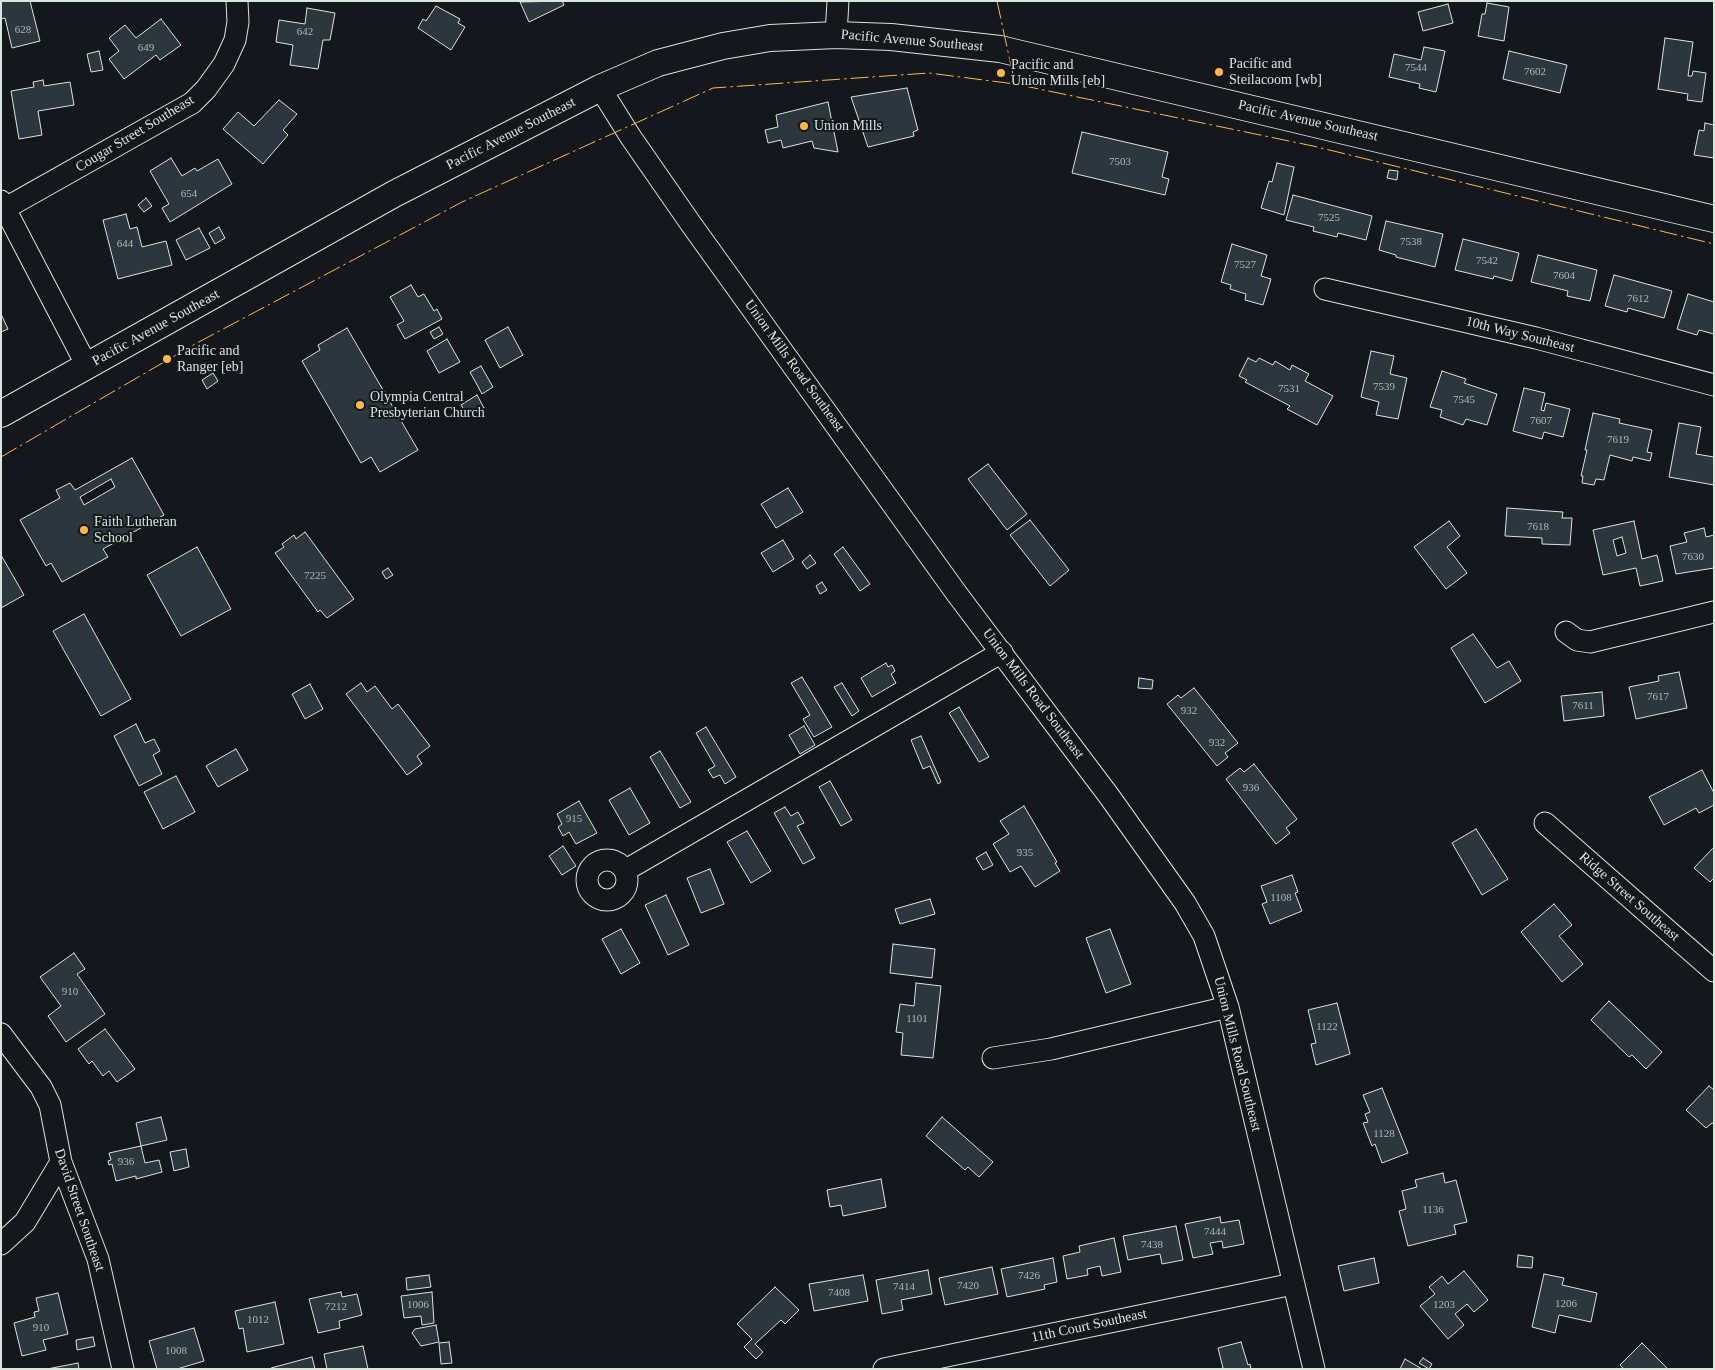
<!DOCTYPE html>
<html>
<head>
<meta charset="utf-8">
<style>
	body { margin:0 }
	#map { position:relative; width:1715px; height:1370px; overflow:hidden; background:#14181c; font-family:Georgia,serif }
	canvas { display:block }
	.frame { position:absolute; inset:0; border:2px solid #d8e6dc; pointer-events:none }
</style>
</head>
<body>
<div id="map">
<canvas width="1715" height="1370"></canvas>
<div class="frame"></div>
</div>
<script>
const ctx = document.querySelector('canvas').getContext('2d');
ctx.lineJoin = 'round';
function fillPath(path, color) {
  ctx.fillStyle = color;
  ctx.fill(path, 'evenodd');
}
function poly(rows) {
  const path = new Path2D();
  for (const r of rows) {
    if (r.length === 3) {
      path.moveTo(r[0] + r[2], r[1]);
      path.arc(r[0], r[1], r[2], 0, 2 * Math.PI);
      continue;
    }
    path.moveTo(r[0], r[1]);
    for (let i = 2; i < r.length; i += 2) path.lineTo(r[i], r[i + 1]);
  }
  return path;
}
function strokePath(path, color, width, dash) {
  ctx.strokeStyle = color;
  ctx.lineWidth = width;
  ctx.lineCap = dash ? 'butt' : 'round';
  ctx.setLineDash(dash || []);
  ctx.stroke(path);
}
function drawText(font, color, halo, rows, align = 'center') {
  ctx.font = font + ' Georgia,serif';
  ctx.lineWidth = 4;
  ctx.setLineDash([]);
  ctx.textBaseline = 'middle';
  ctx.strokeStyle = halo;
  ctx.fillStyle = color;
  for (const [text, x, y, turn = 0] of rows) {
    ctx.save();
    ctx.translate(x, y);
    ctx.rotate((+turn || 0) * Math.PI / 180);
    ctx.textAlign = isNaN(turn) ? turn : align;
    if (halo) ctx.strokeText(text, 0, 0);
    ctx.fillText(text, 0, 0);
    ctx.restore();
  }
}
const building = poly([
	[1,1,30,1,40,41,12,48,5,18,1,19,1,1],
	[562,1,564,5,529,22,520,2,562,1],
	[1487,3,1509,7,1504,41,1478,36,1482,14,1485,14,1487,3],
	[1448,4,1453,23,1423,31,1418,12,1448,4],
	[436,6,460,19,458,23,465,27,451,50,418,28,423,19,426,21,436,6],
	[307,8,335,13,330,40,323,40,318,69,290,65,293,45,276,42,279,20,305,24,307,8],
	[161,19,181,45,160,60,156,55,124,79,109,59,119,51,109,38,125,25,136,38,161,19],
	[1665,38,1693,42,1688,76,1692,76,1693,71,1706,73,1702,102,1687,100,1688,94,1658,89,1665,38],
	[1424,47,1445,51,1436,92,1419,88,1420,84,1389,77,1394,54,1421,60,1424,47],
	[99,51,103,70,91,72,87,54,99,51],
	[1509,51,1567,65,1560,93,1503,79,1509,51],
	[43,80,44,86,70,82,74,105,38,111,42,135,19,139,11,91,34,87,33,82,43,80],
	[907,88,918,130,913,132,914,136,868,147,851,97,907,88],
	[279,100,297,114,283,130,288,135,263,164,223,129,238,112,254,126,279,100],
	[828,102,838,152,814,148,812,141,783,148,781,140,768,143,765,130,778,127,776,115,828,102],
	[1705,123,1714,125,1714,158,1694,155,1699,130,1704,131,1705,123],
	[1082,132,1168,152,1162,177,1169,179,1165,195,1072,173,1082,132],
	[171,158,182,176,195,168,197,171,218,159,232,184,170,222,162,208,169,204,150,171,171,158],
	[1277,163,1294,167,1284,215,1261,208,1269,181,1272,182,1277,163],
	[1389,170,1398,171,1397,180,1387,178,1389,170],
	[1293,195,1372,216,1366,240,1338,233,1337,237,1313,231,1314,227,1286,220,1293,195],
	[146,198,152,206,144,212,138,205,146,198],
	[126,214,130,229,137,227,142,247,166,241,172,265,118,279,103,220,126,214],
	[1386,221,1443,234,1435,267,1396,257,1396,255,1379,250,1386,221],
	[219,227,225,238,215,244,209,233,219,227],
	[199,228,210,248,186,260,176,240,199,228],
	[1463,239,1519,253,1512,281,1494,276,1493,279,1455,270,1463,239],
	[1232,244,1267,255,1261,276,1271,279,1263,305,1245,300,1246,294,1230,289,1231,285,1221,282,1232,244],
	[1538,255,1597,270,1590,301,1567,296,1568,291,1531,282,1538,255],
	[1614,275,1672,291,1664,318,1628,308,1627,312,1605,306,1614,275],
	[411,285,418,297,424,294,434,311,437,309,442,319,405,339,397,325,404,321,390,297,411,285],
	[1688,294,1714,302,1714,334,1699,330,1697,335,1677,329,1688,294],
	[1,314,8,329,1,332,1,314],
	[439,327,443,334,434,339,430,332,439,327],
	[508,327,523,355,500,368,485,340,508,327],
	[347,328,418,450,380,472,371,457,361,463,302,361,320,350,318,345,347,328],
	[447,339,460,362,439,373,427,351,447,339],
	[1371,351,1394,356,1390,374,1407,378,1398,419,1376,415,1379,402,1361,397,1371,351],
	[1248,358,1256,362,1259,358,1273,365,1275,361,1290,370,1292,365,1309,374,1305,381,1333,396,1317,425,1287,409,1290,406,1245,382,1247,380,1239,376,1248,358],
	[481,366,493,387,482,394,470,372,481,366],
	[1442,371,1466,379,1464,383,1497,394,1487,425,1466,419,1463,425,1440,417,1442,410,1430,407,1442,371],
	[213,373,218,381,207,389,202,380,213,373],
	[1524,388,1545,393,1541,410,1544,411,1546,403,1570,409,1563,437,1544,432,1542,439,1513,431,1524,388],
	[477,395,484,408,468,417,461,405,477,395],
	[1593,413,1620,419,1619,423,1652,430,1647,452,1652,453,1650,461,1633,457,1632,461,1610,455,1604,480,1596,479,1594,485,1582,483,1583,476,1581,476,1587,450,1585,450,1593,413],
	[1679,423,1701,427,1696,454,1714,457,1714,485,1669,477,1679,423],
	[132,458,164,515,103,549,108,557,62,582,51,563,46,566,20,520,60,498,56,490,70,483,75,490,132,458],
	[111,479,115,487,84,505,80,497,111,479],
	[988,464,1027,514,1007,530,968,479,988,464],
	[788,488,803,512,776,528,761,504,788,488],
	[1507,508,1563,512,1562,518,1572,518,1570,545,1542,544,1542,538,1505,536,1507,508],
	[1030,520,1069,570,1050,586,1010,535,1030,520],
	[1449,521,1460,536,1447,547,1467,573,1446,589,1414,547,1449,521],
	[1634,521,1642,559,1657,555,1663,581,1640,586,1636,568,1603,575,1593,530,1634,521],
	[1622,537,1626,553,1617,556,1613,540,1622,537],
	[1704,528,1706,537,1714,535,1714,568,1676,574,1670,546,1687,542,1684,533,1704,528],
	[305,532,354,599,327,618,320,610,318,612,275,553,284,547,282,544,294,535,296,539,305,532],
	[783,540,794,559,773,572,761,553,783,540],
	[197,547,231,609,181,636,147,575,197,547],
	[843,547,870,584,860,591,834,554,843,547],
	[1,555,24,595,1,608,1,555],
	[810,555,816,563,807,569,802,562,810,555],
	[388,568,393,575,386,579,382,572,388,568],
	[822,582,827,590,820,594,816,586,822,582],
	[84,614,131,699,101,716,53,631,84,614],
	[1473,634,1497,668,1509,661,1521,681,1485,703,1451,648,1473,634],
	[886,663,888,667,892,665,895,671,891,674,896,683,872,697,861,678,886,663],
	[1679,672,1687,708,1636,719,1629,687,1659,681,1658,676,1679,672],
	[802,677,832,727,814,737,803,719,810,715,791,683,802,677],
	[1139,678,1153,680,1152,689,1138,688,1139,678],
	[361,683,367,692,375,686,392,709,398,704,430,746,417,756,422,764,407,775,346,694,361,683],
	[842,683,859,711,852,716,834,687,842,683],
	[310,684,323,709,305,719,292,694,310,684],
	[1194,688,1238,743,1225,753,1228,757,1217,766,1167,704,1178,695,1181,698,1194,688],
	[1602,692,1604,716,1564,721,1561,696,1602,692],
	[959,707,989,757,979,762,949,713,959,707],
	[136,724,145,743,154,739,160,751,153,755,162,774,139,786,114,736,136,724],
	[804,726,815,745,800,754,789,735,804,726],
	[706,727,736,777,725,784,720,775,713,778,708,770,715,766,696,733,706,727],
	[921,736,941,782,938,784,930,766,923,769,911,740,921,736],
	[236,749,248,770,218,787,206,766,236,749],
	[660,751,691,802,680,808,650,757,660,751],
	[1254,764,1297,819,1286,828,1290,833,1276,844,1226,779,1240,768,1244,772,1254,764],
	[1702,770,1714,793,1714,805,1699,813,1696,808,1664,825,1649,797,1702,770],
	[176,776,195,812,163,829,144,792,176,776],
	[830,781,852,820,841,826,819,787,830,781],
	[630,788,650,823,629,835,609,800,630,788],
	[579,801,597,833,576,844,569,832,563,836,558,827,562,824,557,814,579,801],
	[1024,806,1057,862,1055,863,1060,871,1035,887,1021,866,1010,872,993,844,1009,834,1000,821,1024,806],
	[785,807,791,816,798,812,804,823,797,826,815,858,803,864,774,813,785,807],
	[1476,829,1508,879,1482,895,1452,843,1476,829],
	[747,831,771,871,751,883,727,842,747,831],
	[563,846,576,866,562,875,549,856,563,846],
	[1714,847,1714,878,1710,882,1694,868,1714,847],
	[986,852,993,865,983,870,976,858,986,852],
	[710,869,724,904,701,913,687,878,710,869],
	[1292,875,1298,892,1295,893,1302,911,1270,924,1262,904,1267,902,1261,886,1292,875],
	[666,895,689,945,668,955,645,905,666,895],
	[930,899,935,914,900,924,895,909,930,899],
	[1554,904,1572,925,1559,936,1583,964,1562,982,1521,932,1554,904],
	[621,929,640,963,621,974,602,939,621,929],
	[1110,929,1131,984,1106,993,1086,938,1110,929],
	[893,944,935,949,932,978,890,973,893,944],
	[74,953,85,969,77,974,105,1014,66,1042,48,1016,61,1006,40,977,74,953],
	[916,983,941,986,933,1058,901,1055,903,1033,896,1032,900,1004,914,1006,916,983],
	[1609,1001,1662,1052,1646,1069,1632,1055,1629,1057,1591,1020,1609,1001],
	[1337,1003,1350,1054,1316,1065,1311,1044,1316,1043,1308,1010,1337,1003],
	[105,1029,135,1069,117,1082,109,1071,103,1076,92,1061,89,1064,78,1049,105,1029],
	[1709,1086,1714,1090,1714,1124,1712,1123,1706,1128,1686,1110,1709,1086],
	[1382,1088,1408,1153,1382,1163,1375,1144,1372,1146,1363,1123,1368,1122,1365,1114,1370,1112,1363,1095,1382,1088],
	[161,1117,167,1140,141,1146,136,1123,161,1117],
	[942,1117,993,1162,979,1177,968,1167,965,1170,926,1136,942,1117],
	[141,1146,145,1163,159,1160,162,1172,136,1179,136,1176,116,1181,112,1164,109,1165,108,1161,111,1160,109,1153,141,1146],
	[186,1149,189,1167,174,1171,170,1152,186,1149],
	[1443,1173,1445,1183,1456,1180,1467,1222,1454,1225,1456,1234,1408,1246,1399,1211,1406,1209,1402,1191,1417,1187,1415,1180,1443,1173],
	[881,1179,886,1207,843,1216,841,1205,830,1207,827,1190,881,1179],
	[1220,1217,1221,1223,1239,1220,1244,1244,1223,1248,1222,1241,1210,1243,1213,1254,1193,1258,1185,1224,1220,1217],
	[1176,1226,1183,1260,1162,1264,1160,1254,1128,1260,1123,1236,1176,1226],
	[1114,1238,1121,1272,1102,1276,1100,1266,1087,1269,1088,1275,1067,1279,1063,1256,1080,1252,1079,1246,1114,1238],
	[1518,1255,1533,1257,1532,1268,1517,1267,1518,1255],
	[1053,1258,1057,1282,1044,1285,1045,1289,1007,1297,1001,1269,1053,1258],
	[1374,1258,1379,1283,1344,1291,1338,1266,1374,1258],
	[992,1267,998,1294,945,1305,939,1278,992,1267],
	[928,1270,932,1294,901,1300,903,1310,882,1314,876,1280,928,1270],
	[1464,1271,1488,1300,1474,1312,1467,1304,1455,1314,1464,1325,1448,1339,1420,1306,1435,1294,1429,1287,1442,1276,1448,1284,1464,1271],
	[1544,1274,1564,1278,1562,1285,1597,1293,1591,1322,1559,1315,1555,1333,1532,1327,1544,1274],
	[429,1275,431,1287,407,1290,406,1278,429,1275],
	[863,1275,868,1301,814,1311,809,1284,863,1275],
	[775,1287,799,1310,785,1324,781,1320,755,1344,763,1352,756,1359,744,1347,752,1339,737,1324,775,1287],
	[341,1292,342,1297,357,1294,362,1315,339,1321,340,1328,318,1333,309,1299,341,1292],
	[432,1292,434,1323,422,1325,421,1316,404,1318,401,1296,432,1292],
	[58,1293,68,1334,43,1340,46,1350,22,1356,14,1323,35,1317,34,1312,39,1311,36,1298,58,1293],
	[275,1302,284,1344,247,1352,243,1328,239,1329,235,1311,275,1302],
	[436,1325,439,1342,421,1346,412,1333,415,1329,436,1325],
	[194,1328,204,1361,177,1369,157,1369,149,1341,194,1328],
	[93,1337,95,1346,77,1350,76,1340,93,1337],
	[449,1342,452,1363,441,1364,439,1343,449,1342],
	[1241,1342,1248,1365,1250,1364,1251,1369,1219,1369,1223,1368,1218,1348,1241,1342],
	[1642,1343,1668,1369,1624,1369,1620,1365,1642,1343],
	[363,1346,368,1369,327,1369,324,1354,363,1346],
	[312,1357,315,1369,271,1369,271,1368,312,1357],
	[1423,1358,1432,1364,1429,1369,1419,1363,1423,1358],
	[1405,1359,1422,1369,1400,1369,1405,1359],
	[78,1363,79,1369,47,1369,78,1363]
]);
fillPath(building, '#2c363c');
strokePath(building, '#d8e6dc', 1);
const minor = poly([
	[836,35,838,1],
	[600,88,630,136,691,224,957,594,1109,796,1185,903,1204,936,1228,1007,1314,1369],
	[1,201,87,366],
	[4,209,192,103,206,89,224,64,235,40,238,22,237,1],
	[1325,289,1536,338,1714,385],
	[1566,632,1577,640,1590,642,1714,612],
	[1545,823,1714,971],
	[607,880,20],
	[626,870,1002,652],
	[1,1034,41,1087,50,1105,61,1162,98,1259,123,1369],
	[993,1058,1051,1049,1228,1007],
	[1,1244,25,1222,61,1162],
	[884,1369,1293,1284]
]);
const major = poly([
	[1,414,394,194,600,88,658,63,723,46,770,38,836,35,891,37,1000,49,1714,219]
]);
strokePath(minor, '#d8e6dc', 23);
strokePath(major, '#d8e6dc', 28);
strokePath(minor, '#14181c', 21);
strokePath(major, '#14181c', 26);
strokePath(poly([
	[997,1,1015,84],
	[1,457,195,344,462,202,713,88,929,73,1015,84,1313,146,1714,244]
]), '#ffb74d', 1, [18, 4, 2.5, 4]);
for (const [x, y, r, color] of [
	[1219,72,5,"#ffb74d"],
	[1001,73,5,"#ffb74d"],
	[804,126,5,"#ffb74d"],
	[167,359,5,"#ffb74d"],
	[360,405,5,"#ffb74d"],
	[84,530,5,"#ffb74d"]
]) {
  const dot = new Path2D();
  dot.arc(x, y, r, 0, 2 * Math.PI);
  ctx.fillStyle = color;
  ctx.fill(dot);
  strokePath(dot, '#14181c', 2);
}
drawText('11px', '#adbab4', null, [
	["628",23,30],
	["642",305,32],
	["649",146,48],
	["7544",1416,68],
	["7602",1535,72],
	["7503",1120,162],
	["654",189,194],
	["7525",1329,218],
	["7538",1411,242],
	["644",125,244],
	["7542",1487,261],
	["7527",1245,265],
	["7604",1564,276],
	["7612",1638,299],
	["7539",1384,387],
	["7531",1289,389],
	["7545",1464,400],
	["7607",1541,421],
	["7619",1618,440],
	["7618",1538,527],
	["7630",1693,557],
	["7225",315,576],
	["7617",1658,697],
	["7611",1583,706],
	["932",1189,711],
	["932",1217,743],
	["936",1251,788],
	["915",574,819],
	["935",1025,853],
	["1108",1281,898],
	["910",70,992],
	["1101",917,1019],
	["1122",1327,1027],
	["1128",1384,1134],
	["936",126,1162],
	["1136",1433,1210],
	["7444",1215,1232],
	["7438",1152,1245],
	["7426",1029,1276],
	["7420",968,1286],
	["7414",904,1287],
	["7408",839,1293],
	["1206",1566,1304],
	["1006",418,1305],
	["1203",1444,1305],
	["7212",336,1307],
	["1012",258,1320],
	["910",41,1328],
	["1008",176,1351]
]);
drawText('14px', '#d8e6dc', '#14181c', [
	["Pacific Avenue Southeast",912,41,5],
	["Pacific Avenue Southeast",1308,121,13],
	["Cougar Street Southeast",135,134,-31],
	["Pacific Avenue Southeast",511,134,-27],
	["Pacific Avenue Southeast",156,328,-29],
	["10th Way Southeast",1520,335,14],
	["Union Mills Road Southeast",794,366,54],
	["Union Mills Road Southeast",1033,694,53],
	["Ridge Street Southeast",1629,897,41],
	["Union Mills Road Southeast",1237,1054,76],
	["David Street Southeast",79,1210,71],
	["11th Court Southeast",1089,1326,-12]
]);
drawText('14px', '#d8e6dc', '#14181c', [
	["Pacific and",1229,64],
	["Steilacoom [wb]",1229,80],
	["Pacific and",1011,65],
	["Union Mills [eb]",1011,81],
	["Union Mills",814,126],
	["Pacific and",177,351],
	["Ranger [eb]",177,367],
	["Olympia Central",370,397],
	["Presbyterian Church",370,413],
	["Faith Lutheran",94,522],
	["School",94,538]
], 'left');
</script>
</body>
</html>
